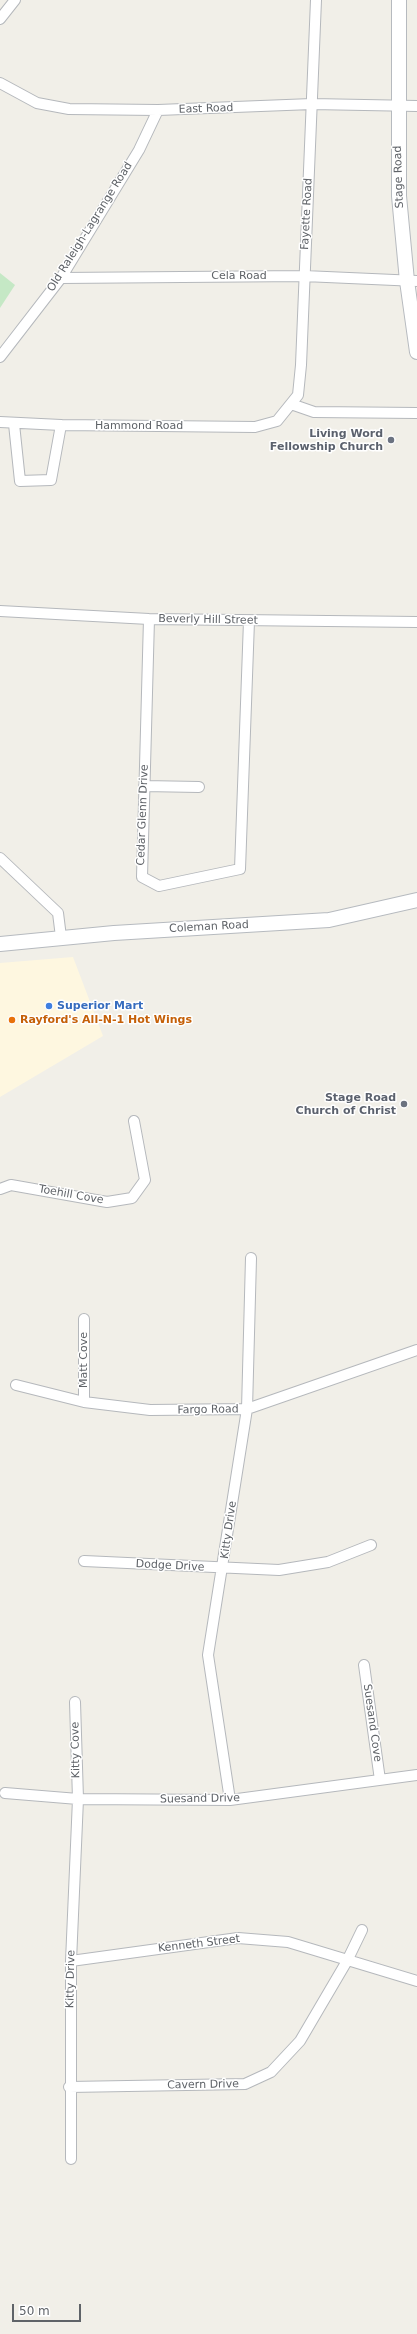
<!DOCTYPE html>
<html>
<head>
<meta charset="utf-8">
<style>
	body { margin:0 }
	#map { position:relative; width:417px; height:2334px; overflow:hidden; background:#f1efe8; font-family:"DejaVu Sans",sans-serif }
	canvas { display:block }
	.scale { position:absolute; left:12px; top:2304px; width:69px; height:18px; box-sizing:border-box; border:2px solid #5f6368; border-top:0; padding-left:5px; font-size:12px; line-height:14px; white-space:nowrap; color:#5f6368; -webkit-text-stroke:3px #fff; paint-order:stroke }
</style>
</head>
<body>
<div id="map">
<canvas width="417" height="2334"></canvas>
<div class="scale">50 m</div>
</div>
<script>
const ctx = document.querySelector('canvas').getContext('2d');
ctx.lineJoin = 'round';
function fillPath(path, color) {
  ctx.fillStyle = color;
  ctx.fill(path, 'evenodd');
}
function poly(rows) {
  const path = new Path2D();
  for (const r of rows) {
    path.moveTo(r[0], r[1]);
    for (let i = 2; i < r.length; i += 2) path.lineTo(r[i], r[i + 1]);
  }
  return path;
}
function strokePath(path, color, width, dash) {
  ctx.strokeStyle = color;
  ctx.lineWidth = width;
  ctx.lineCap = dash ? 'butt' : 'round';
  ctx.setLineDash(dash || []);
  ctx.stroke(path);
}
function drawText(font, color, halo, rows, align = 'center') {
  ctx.font = font + ' "DejaVu Sans",sans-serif';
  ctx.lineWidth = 3;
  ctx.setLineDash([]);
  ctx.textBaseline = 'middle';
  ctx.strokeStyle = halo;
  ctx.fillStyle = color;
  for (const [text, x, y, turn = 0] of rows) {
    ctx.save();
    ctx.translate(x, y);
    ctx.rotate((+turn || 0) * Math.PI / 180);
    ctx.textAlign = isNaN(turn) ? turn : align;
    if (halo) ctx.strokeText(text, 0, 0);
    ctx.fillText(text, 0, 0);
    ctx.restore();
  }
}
fillPath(poly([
	[73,957,103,1036,0,1097,0,963]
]), '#fef7e0');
fillPath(poly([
	[0,273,15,285,0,308]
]), '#c5e8c5');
const minor = poly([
	[0,19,15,0],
	[0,83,37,103,69,109,158,110,312,104,417,106],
	[61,278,304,276,417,281],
	[0,357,61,278,139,150,158,110],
	[291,404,314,412,417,413],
	[0,422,61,425,255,427,277,421,298,395,301,365,316,0],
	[14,424,20,481,51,480,61,425],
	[0,611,149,619,417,622],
	[149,619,142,877,159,886,240,869,249,621],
	[144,786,199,787],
	[0,858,58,913,61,937],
	[0,1189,11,1185,107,1202,132,1198,145,1180,134,1121],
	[84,1319,84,1402],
	[16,1385,84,1402,150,1410,247,1409,417,1350],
	[84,1561,279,1570,328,1562,371,1545],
	[364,1665,380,1780],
	[5,1793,78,1799,230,1800,417,1775],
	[230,1800,208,1655,247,1409,251,1258],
	[71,1961,238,1938,288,1942,417,1981],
	[69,2087,245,2084,271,2072,300,2041,347,1961,362,1930],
	[71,2159,71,1961,78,1799,75,1702]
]);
const secondary = poly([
	[399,0,399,196,407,281,417,352],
	[0,944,114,933,329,920,417,900]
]);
strokePath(minor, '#b5b8bc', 12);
strokePath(secondary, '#b6babf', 16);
strokePath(minor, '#fff', 10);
strokePath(secondary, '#fff', 14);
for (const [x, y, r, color] of [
	[391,440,4,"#6b7280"],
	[49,1006,4,"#3f7fe0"],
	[12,1020,4,"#e8710a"],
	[404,1104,4,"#6b7280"]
]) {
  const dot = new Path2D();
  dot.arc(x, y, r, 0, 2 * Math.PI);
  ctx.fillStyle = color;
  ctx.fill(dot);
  strokePath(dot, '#fff', 1.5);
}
drawText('11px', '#5f6368', '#fff', [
	["East Road",206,109,-2],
	["Stage Road",399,177,-92],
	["Fayette Road",307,214,-87],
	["Old Raleigh-Lagrange Road",90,227,-58],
	["Cela Road",239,276],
	["Hammond Road",139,426],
	["Beverly Hill Street",208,620,1],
	["Cedar Glenn Drive",143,815,-88],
	["Coleman Road",209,927,-3],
	["Toehill Cove",71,1195,10],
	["Matt Cove",84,1360,-90],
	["Fargo Road",208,1410,-1],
	["Kitty Drive",229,1530,-82],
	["Dodge Drive",170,1566,3],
	["Suesand Cove",372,1723,82],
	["Kitty Cove",76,1750,-91],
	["Suesand Drive",200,1799,-1],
	["Kenneth Street",199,1944,-7],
	["Kitty Drive",71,1979,-89],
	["Cavern Drive",203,2085,-1]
]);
drawText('bold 11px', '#5b616d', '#fff', [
	["Living Word",383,434],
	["Fellowship Church",383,447],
	["Stage Road",396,1098],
	["Church of Christ",396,1111]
], 'right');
drawText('bold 11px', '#366cbe', '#fff', [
	["Superior Mart",57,1006]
], 'left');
drawText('bold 11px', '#c56008', '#fff', [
	["Rayford's All-N-1 Hot Wings",20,1020]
], 'left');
</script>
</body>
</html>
